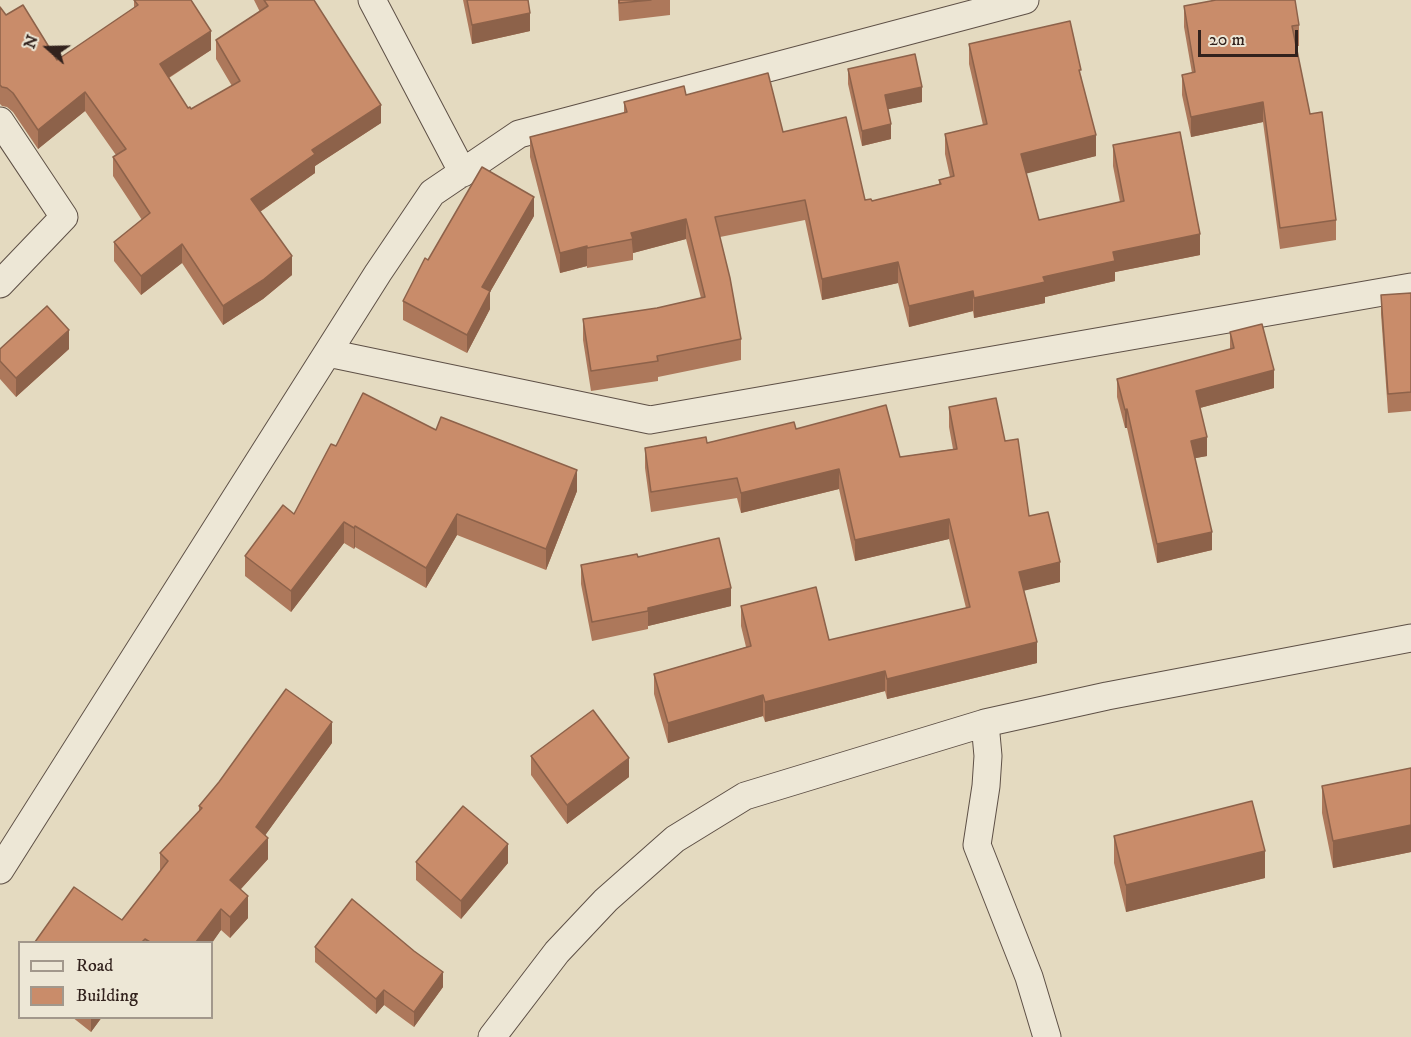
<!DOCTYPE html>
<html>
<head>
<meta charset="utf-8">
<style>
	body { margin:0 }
	#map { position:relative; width:1411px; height:1037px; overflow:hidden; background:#e4dac0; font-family:"IM FELL DW Pica",serif }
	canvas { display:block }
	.legend { position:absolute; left:18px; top:941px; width:195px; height:78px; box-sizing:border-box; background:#ede7d6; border:2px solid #a2988c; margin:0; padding:8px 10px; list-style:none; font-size:18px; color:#32221d }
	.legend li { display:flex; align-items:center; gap:12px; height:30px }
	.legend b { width:30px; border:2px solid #a2988c }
	.north { position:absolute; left:18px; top:18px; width:60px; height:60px; -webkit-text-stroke:4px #ede7d6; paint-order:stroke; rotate:290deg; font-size:16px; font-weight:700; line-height:24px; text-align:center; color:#32221d }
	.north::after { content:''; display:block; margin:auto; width:21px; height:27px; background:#32221d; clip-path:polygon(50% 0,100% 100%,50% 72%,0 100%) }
	.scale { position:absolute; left:1198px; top:30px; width:100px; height:27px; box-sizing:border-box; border:3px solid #32221d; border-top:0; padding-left:8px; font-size:18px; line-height:21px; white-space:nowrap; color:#32221d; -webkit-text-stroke:4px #ede7d6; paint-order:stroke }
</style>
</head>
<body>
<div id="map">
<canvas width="1411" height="1037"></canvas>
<ul class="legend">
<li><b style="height:8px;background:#ede7d6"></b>Road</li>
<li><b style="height:16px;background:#c98c6a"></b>Building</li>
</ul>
<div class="north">N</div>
<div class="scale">20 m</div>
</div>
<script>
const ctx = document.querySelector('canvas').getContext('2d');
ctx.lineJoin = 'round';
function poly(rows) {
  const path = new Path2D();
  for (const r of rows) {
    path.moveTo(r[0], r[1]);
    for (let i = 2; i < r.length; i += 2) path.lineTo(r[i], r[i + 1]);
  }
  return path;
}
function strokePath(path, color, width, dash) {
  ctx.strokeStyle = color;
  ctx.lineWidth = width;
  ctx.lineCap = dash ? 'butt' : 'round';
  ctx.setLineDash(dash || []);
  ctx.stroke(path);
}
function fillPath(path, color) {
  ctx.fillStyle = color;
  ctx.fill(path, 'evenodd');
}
const street = poly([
	[372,0,463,173],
	[0,121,64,217,0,284],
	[328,353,650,420,1411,287],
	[985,723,988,756,986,786,977,845,1029,977,1047,1037],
	[0,870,378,273,432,193,519,134,1025,0],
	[492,1037,557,952,606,900,675,839,745,796,985,723,1107,696,1411,638]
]);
strokePath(street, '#5e5046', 29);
strokePath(street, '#ede7d6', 27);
fillPath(poly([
	[134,0,211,50,169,78,188,108,191,109,232,86,216,59,216,40,260,12,254,0,314,0,381,123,315,166,315,173,260,212,292,275,263,299,223,325,182,263,141,295,114,261,114,242,142,220,113,176,113,157,116,155,85,111,38,149,13,112,7,107,2,106,0,104,0,7,6,15,57,60,134,8],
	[463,0,528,0,530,31,472,44],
	[618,0,670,0,670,15,619,21],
	[1184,6,1299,25,1299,46,1296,46,1310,114,1336,220,1336,240,1280,249,1263,122,1191,137,1182,95,1182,75,1192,73,1184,27],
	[969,44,1081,76,1096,156,1026,173,1039,220,1120,202,1113,166,1113,145,1200,255,1115,272,1115,281,1045,297,1045,303,974,318,973,311,909,327,898,283,822,300,805,220,720,237,741,339,741,360,658,377,658,381,591,391,583,340,583,319,657,308,701,298,686,239,633,253,633,260,587,268,587,266,560,273,530,157,530,137,624,113,624,102,686,95,783,132,865,200,872,201,939,184,939,180,950,177,945,154,945,134,983,125,969,64],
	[848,69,922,102,888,109,891,139,862,146,848,84],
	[534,216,490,292,490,309,467,353,403,320,403,301,428,260],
	[1411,293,1411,411,1388,413,1381,314,1381,295],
	[1230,332,1274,388,1200,408,1207,456,1195,458,1212,550,1157,563,1127,428,1125,428,1117,397,1117,379,1230,349],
	[0,349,69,349,16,397,0,379],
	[949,407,1005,441,1029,516,1060,582,1024,590,1037,663,887,699,885,691,765,722,763,716,668,743,654,694,654,674,746,647,741,626,741,606,829,640,966,608,949,539,855,561,839,489,741,513,737,498,651,512,645,468,645,448,707,443,796,429,900,457,953,449,949,427],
	[436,430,577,491,546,570,457,535,426,588,355,547,354,549,344,543,291,612,245,576,245,556,294,514,336,446],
	[638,557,731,606,648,626,648,629,592,641,581,584,581,565],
	[332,743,265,835,268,859,240,890,248,918,230,938,221,930,212,942,35,942,122,920,160,871,160,853,199,811,199,806],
	[531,756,629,777,567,824,531,775],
	[1411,768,1411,852,1333,868,1322,813,1322,786],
	[1114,836,1265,878,1126,912,1114,863],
	[416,862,508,863,461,919,416,880],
	[315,947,443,987,414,1027,384,1005,376,1014,315,962],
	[72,1017,102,1017,91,1032]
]), '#ad785b');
fillPath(poly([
	[530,13,530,31,472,44,472,25],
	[211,31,211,50,160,83,160,64],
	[922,87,922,102,885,110,885,95],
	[85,92,85,111,38,149,38,130],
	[1263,102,1263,122,1191,137,1191,117],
	[381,105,381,123,315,166,315,173,251,218,251,199,312,150],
	[891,124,891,139,862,146,862,131],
	[1096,135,1096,156,1021,175,1021,154],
	[534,197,534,216,490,292,490,309,467,353,467,335,482,287],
	[686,219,686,239,633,253,631,233],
	[1200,234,1200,255,1115,272,1115,281,1045,297,1045,303,974,318,974,298,1043,277,1113,252],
	[182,244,182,263,141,295,141,276],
	[587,246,587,266,560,273,560,253],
	[292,256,292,275,263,299,223,325,223,306],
	[898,262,898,283,822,300,822,279],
	[973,291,973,311,909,327,909,306],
	[69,330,69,349,16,397,16,378],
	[1274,370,1274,388,1196,409,1196,391],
	[1127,409,1127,428,1125,428,1125,410],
	[1207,437,1207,456,1191,459,1191,441],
	[839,469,839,489,741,513,741,493],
	[577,470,577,491,546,570,546,549],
	[457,514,457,535,426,588,426,568],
	[949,519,949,539,855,561,855,540],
	[344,522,344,543,291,612,291,591],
	[355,526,355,547,354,549,354,528],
	[1212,532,1212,550,1157,563,1157,544],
	[1060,562,1060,582,1019,592,1019,572],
	[731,588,731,606,648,626,648,608],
	[1037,642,1037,663,887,699,887,679],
	[885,671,885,691,765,722,765,702],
	[763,695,763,716,668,743,668,723],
	[332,722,332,743,256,848,256,827],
	[629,758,629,777,567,824,567,805],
	[1411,825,1411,852,1333,868,1333,841],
	[268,838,268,859,230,901,230,880],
	[508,844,508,863,461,919,461,901],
	[1265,851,1265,878,1126,912,1126,885],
	[248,896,248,918,230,938,230,917],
	[221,909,221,930,212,943,196,942],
	[443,972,443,987,414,1027,414,1012],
	[384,990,384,1005,376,1014,376,999],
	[91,1017,102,1017,91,1032]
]), '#8d624a');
const building = poly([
	[134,0,191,0,211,31,160,64,188,108,190,107,191,109,240,81,216,40,268,6,264,0,314,0,381,105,312,150,315,154,251,199,292,256,263,280,223,306,182,244,141,276,114,242,150,213,113,157,126,149,85,92,38,130,13,93,7,88,2,87,0,85,0,7,6,15,23,5,57,60,138,5,134,0],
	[467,0,528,0,530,13,472,25,467,0],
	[619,0,651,0,619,3,619,0],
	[1216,0,1295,0,1299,25,1292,26,1310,114,1322,112,1336,220,1280,228,1263,102,1191,117,1182,75,1195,72,1184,6,1216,0],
	[1070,21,1081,70,1079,70,1096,135,1021,154,1039,220,1124,201,1113,145,1180,132,1200,234,1113,252,1115,261,1043,277,1045,282,974,298,973,291,909,306,898,262,822,279,805,200,715,217,730,278,741,339,657,356,658,361,591,371,583,319,657,308,705,297,686,219,631,233,633,239,587,248,587,246,560,253,530,137,627,112,624,102,684,86,686,95,768,73,783,132,846,117,865,200,871,199,872,201,941,184,939,180,954,176,945,134,987,124,969,44,1070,21],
	[915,54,922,87,885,95,891,124,862,131,848,69,915,54],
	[482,167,534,197,482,287,490,291,467,335,403,301,425,258,428,260,482,167],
	[1411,293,1411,392,1388,394,1381,295,1411,293],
	[47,306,69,330,16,378,0,361,0,349,47,306],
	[1262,324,1274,370,1196,391,1207,437,1191,441,1212,532,1157,544,1127,409,1125,410,1117,379,1234,348,1230,332,1262,324],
	[363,393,436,430,441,417,577,470,546,549,457,514,426,568,355,526,354,528,344,522,291,591,245,556,283,505,294,514,331,444,336,446,363,393],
	[996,398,1005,441,1018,439,1029,516,1048,512,1060,562,1019,572,1037,642,887,679,885,671,765,702,763,695,668,723,654,674,751,646,741,606,816,587,829,640,970,607,949,519,855,540,839,469,741,493,737,478,651,492,645,448,706,437,707,443,794,422,796,429,886,405,900,457,957,449,949,407,996,398],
	[719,538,731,588,648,608,648,611,592,622,581,565,637,554,638,557,719,538],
	[286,689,332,722,256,827,268,838,230,880,248,896,230,917,221,909,196,942,150,942,145,939,142,942,35,942,74,887,122,920,168,861,160,853,202,808,199,806,219,782,286,689],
	[593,710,629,758,567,805,531,756,593,710],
	[1411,768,1411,825,1333,841,1322,786,1411,768],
	[1252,801,1265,851,1126,885,1114,836,1252,801],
	[463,806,508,844,461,901,416,862,463,806],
	[352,899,414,951,443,972,414,1012,384,990,376,999,315,947,352,899]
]);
fillPath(building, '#c98c6a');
strokePath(building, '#8d624a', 1.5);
</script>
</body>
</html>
